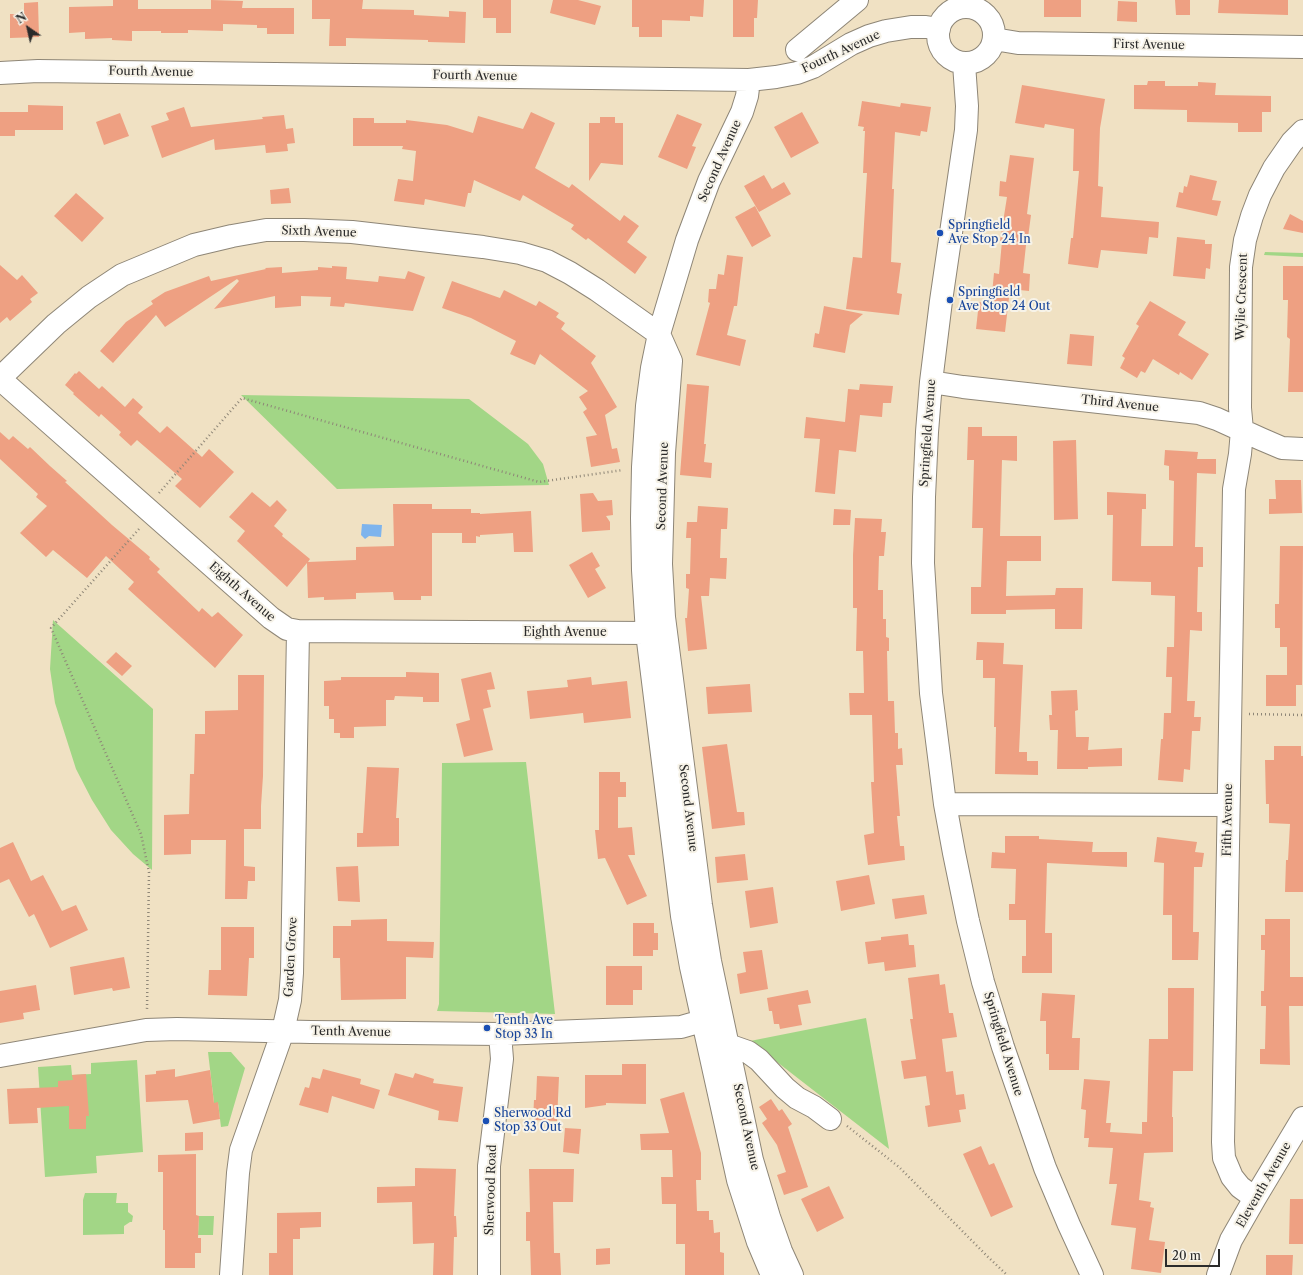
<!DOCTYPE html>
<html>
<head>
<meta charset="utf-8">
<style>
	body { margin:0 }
	#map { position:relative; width:1303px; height:1275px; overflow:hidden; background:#f0e1c3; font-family:"Libre Caslon Text",serif }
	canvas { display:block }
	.north { position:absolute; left:8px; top:8px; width:40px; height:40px; -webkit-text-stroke:3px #f7f3e8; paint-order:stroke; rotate:326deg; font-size:11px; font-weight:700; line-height:16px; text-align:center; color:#2b2b2b }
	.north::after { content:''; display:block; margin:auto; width:14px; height:18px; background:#2b2b2b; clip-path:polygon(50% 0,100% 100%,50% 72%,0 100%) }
	.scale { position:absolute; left:1165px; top:1249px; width:55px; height:18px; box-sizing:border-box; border:2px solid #2b2b2b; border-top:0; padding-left:5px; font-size:12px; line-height:14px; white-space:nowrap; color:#2b2b2b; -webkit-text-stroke:3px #f7f3e8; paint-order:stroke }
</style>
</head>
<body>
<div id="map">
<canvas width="1303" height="1275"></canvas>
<div class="north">N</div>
<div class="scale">20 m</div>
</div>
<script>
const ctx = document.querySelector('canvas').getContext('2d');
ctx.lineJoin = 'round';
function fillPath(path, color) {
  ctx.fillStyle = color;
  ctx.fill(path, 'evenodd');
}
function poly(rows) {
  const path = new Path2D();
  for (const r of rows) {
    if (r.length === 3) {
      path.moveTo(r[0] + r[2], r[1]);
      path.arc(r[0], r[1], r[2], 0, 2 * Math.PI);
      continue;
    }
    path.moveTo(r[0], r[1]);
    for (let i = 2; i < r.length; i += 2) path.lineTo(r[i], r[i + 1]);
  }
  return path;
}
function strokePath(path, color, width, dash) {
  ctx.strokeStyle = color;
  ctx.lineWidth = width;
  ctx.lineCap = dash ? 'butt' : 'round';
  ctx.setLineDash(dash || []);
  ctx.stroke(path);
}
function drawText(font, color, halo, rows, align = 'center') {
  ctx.font = font + ' "Libre Caslon Text",serif';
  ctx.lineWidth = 4;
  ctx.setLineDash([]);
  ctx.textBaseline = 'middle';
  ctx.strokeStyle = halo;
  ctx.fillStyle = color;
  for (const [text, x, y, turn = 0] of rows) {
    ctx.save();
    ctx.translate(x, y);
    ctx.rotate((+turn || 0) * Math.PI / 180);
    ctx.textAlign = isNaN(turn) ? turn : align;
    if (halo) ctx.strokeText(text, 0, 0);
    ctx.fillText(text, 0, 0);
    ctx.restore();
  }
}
fillPath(poly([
	[1265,252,1303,253,1303,257,1264,255],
	[241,395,469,399,528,444,543,464,549,485,337,489],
	[53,620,153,709,152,870,133,854,111,830,92,800,76,769,55,703,50,669],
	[526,762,555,1014,437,1011,439,1004,442,763],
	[866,1018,889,1149,750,1041],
	[208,1052,231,1052,245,1068,228,1126,221,1127,218,1103,214,1103],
	[137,1060,143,1152,96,1156,97,1173,45,1177,38,1067,71,1065,72,1075,91,1074,91,1063],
	[85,1193,117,1193,116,1203,128,1203,128,1212,133,1216,132,1222,130,1222,124,1226,124,1234,83,1235,83,1200],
	[199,1216,214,1216,213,1235,198,1235]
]), '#a2d686');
fillPath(poly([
	[362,524,382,525,381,537,369,536,365,539,361,535]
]), '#7eb4ed');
fillPath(poly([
	[113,0,138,0,138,9,211,9,211,0,243,1,242,8,294,8,294,34,267,34,267,28,257,28,257,25,223,24,223,31,188,30,188,33,161,33,161,31,132,31,132,41,112,40,112,38,85,39,85,32,69,33,69,7,113,6],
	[312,0,363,0,362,9,414,10,414,15,449,17,449,11,466,12,465,43,428,42,428,40,346,38,346,46,329,46,330,19,312,19],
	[483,0,511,0,511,33,496,33,496,18,483,18],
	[553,0,578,0,601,6,595,25,550,13],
	[632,0,704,0,703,17,690,16,690,21,662,20,662,37,639,37,639,27,632,27],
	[733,0,758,0,757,18,754,18,754,37,733,37],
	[1044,0,1081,0,1081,17,1044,17],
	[1175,0,1190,0,1190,15,1176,15],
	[1219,0,1288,0,1288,15,1218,13],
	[1118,1,1137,2,1137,22,1117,21],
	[38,2,39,37,10,38,10,14,24,14,24,3],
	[1148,81,1165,81,1165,86,1198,86,1198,82,1216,83,1215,95,1271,96,1271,112,1262,112,1262,132,1238,132,1238,123,1187,122,1187,110,1134,109,1134,85,1147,85],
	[1022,85,1105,99,1100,128,1098,186,1103,187,1101,217,1159,222,1158,238,1149,237,1147,254,1101,250,1098,268,1068,264,1071,238,1073,238,1079,171,1073,171,1074,129,1045,124,1044,128,1015,123],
	[862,101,900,107,901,103,931,107,927,132,921,131,920,136,895,132,892,189,894,189,891,262,901,263,897,293,902,294,899,315,846,309,853,257,862,258,867,173,863,173,865,131,863,131,864,127,858,126],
	[28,105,63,106,63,130,15,130,15,136,0,136,0,112,28,112],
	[184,107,191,127,263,119,262,117,284,115,286,129,293,128,295,143,287,144,288,151,266,153,265,145,215,150,214,139,162,158,151,126,169,120,166,113],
	[531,112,555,123,535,168,569,188,572,184,620,221,624,215,639,226,627,242,647,257,635,274,588,238,586,240,571,229,574,225,523,195,520,201,474,180,471,193,468,193,465,207,425,199,424,205,394,201,398,179,413,181,416,151,402,149,403,146,353,146,353,118,374,118,374,123,406,123,406,120,447,125,473,133,478,116,523,129],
	[802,112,819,143,791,158,774,127],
	[120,113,129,136,104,145,96,122],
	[677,114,702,124,692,146,696,147,687,169,658,157],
	[600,117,615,117,615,123,623,123,623,165,601,163,589,181,589,123,600,123],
	[1010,155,1034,158,1027,214,1031,215,1027,245,1026,245,1023,273,1030,274,1029,291,1010,289,1005,332,976,329,979,302,991,304,994,273,999,274,1002,241,1000,241,1007,197,999,196,1000,181,1006,182],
	[764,175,772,189,784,182,791,194,759,212,744,186],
	[1190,175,1217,181,1212,200,1221,201,1217,216,1176,207,1179,192,1183,193,1184,186,1187,187],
	[289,188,291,203,271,204,270,190],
	[76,193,104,218,82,242,54,216],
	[755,206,771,236,752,247,735,217],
	[1290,214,1303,221,1303,233,1283,229],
	[1177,237,1205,240,1205,244,1212,244,1210,269,1206,268,1205,279,1173,276],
	[727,255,743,257,737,306,734,306,727,335,746,340,740,366,696,355,710,303,708,302,709,289,716,289,718,274,724,275],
	[0,265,17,280,22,275,38,293,30,299,32,302,10,321,7,317,0,323],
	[332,266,347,267,346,279,378,282,379,276,405,279,408,271,425,277,413,311,345,303,344,307,330,306,331,297,301,296,301,306,275,308,275,296,214,309,239,281,237,279,165,327,156,315,113,363,100,351,126,322,153,304,151,301,165,292,209,276,211,281,266,269,265,268,282,267,282,273,318,270,318,267,332,268],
	[1283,266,1303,266,1303,392,1288,392,1290,339,1287,337,1288,300,1283,300],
	[452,281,500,298,504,290,536,306,539,301,559,313,556,317,565,323,561,329,596,356,591,363,617,407,605,415,612,449,617,448,620,462,591,467,586,437,597,435,583,412,587,409,579,397,588,391,540,354,535,365,510,354,516,341,471,318,442,308],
	[1150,301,1186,322,1178,335,1209,354,1192,380,1180,372,1179,375,1153,359,1145,373,1141,371,1137,378,1120,368,1125,358,1122,356,1139,326,1136,324],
	[824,306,863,314,850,325,845,353,813,347,815,333,819,334],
	[1070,334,1094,336,1092,366,1067,364],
	[79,371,99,389,102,386,125,407,133,398,143,407,138,413,160,433,167,426,202,457,209,449,234,472,200,508,175,486,182,479,137,440,131,446,119,435,121,432,101,414,99,417,73,394,74,393,65,385,75,373,76,374],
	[687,384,709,386,704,444,706,444,704,462,712,463,711,478,680,475],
	[860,384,893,386,891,403,883,403,882,417,860,415,856,452,839,450,835,494,815,492,820,439,804,438,806,417,845,422,848,389,859,390],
	[968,427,982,427,982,436,1017,436,1017,461,1002,460,1000,536,1041,536,1041,561,1007,561,1006,596,1055,595,1056,588,1083,588,1082,629,1055,629,1055,609,1006,610,1006,614,971,614,971,587,981,587,983,528,972,528,974,460,967,460],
	[0,432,9,440,13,436,28,449,30,447,50,466,67,481,65,482,112,525,150,557,149,559,160,569,157,572,199,612,202,608,212,617,218,612,243,635,215,668,128,589,134,582,106,556,87,578,53,550,46,557,20,533,47,506,36,497,38,494,0,459],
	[1076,440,1078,519,1054,520,1053,441],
	[1165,450,1198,452,1197,459,1216,459,1216,474,1197,473,1195,547,1203,547,1203,567,1198,567,1197,612,1202,612,1202,631,1190,630,1187,701,1195,701,1194,717,1201,717,1200,731,1192,731,1190,770,1184,769,1183,782,1158,780,1161,739,1163,739,1164,713,1171,713,1172,677,1166,677,1167,647,1174,647,1175,596,1151,595,1151,582,1112,581,1113,515,1107,515,1107,492,1146,494,1146,509,1142,509,1141,546,1173,546,1174,481,1169,480,1169,466,1164,465],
	[1275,480,1301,480,1302,513,1269,514,1269,499,1276,499],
	[252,492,270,507,277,500,287,510,274,526,283,534,282,536,310,559,308,562,356,560,356,547,394,546,393,504,432,504,432,509,471,509,471,513,480,513,480,514,531,511,533,552,514,552,513,533,480,535,480,537,476,536,476,543,462,543,462,533,432,533,432,596,421,596,421,600,394,600,393,592,356,593,356,599,324,600,324,597,308,598,307,563,287,587,237,541,245,531,229,517],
	[593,493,598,501,612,500,613,515,606,516,610,522,610,530,582,532,580,494],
	[698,506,728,508,727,529,721,529,720,558,727,558,726,579,710,578,709,596,701,596,707,649,688,651,685,618,687,618,689,589,686,588,686,574,690,574,691,538,686,538,687,522,697,522],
	[834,509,851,510,850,525,833,525],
	[855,518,882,519,881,532,886,532,884,556,879,556,878,590,883,590,883,619,886,619,886,637,889,638,889,651,887,651,888,701,894,701,895,733,898,733,898,749,902,748,903,765,896,765,900,816,897,816,900,846,904,846,905,860,868,865,864,835,874,833,871,782,874,782,872,715,850,715,849,693,864,693,863,651,856,651,857,608,853,608,853,555],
	[1280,546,1303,546,1302,685,1296,685,1296,706,1266,706,1266,675,1287,675,1287,647,1280,647,1280,628,1275,628,1275,604,1279,604],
	[592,552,600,566,595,569,606,588,588,598,569,565],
	[977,642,1004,643,1003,664,1023,665,1019,752,1027,752,1027,761,1038,761,1038,775,995,774,996,727,994,727,995,678,983,678,983,660,976,660],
	[116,652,132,666,122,676,106,662],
	[406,672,439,673,439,702,423,702,423,697,395,696,394,700,386,700,386,726,354,727,354,738,340,738,340,733,334,733,334,719,329,719,329,706,324,706,324,681,341,680,341,677,406,677],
	[491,672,495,689,487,690,491,707,483,709,493,750,464,757,456,724,470,720,461,679],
	[238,675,264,675,263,776,261,806,261,829,244,829,244,866,255,867,255,881,248,881,247,899,225,899,226,840,191,840,191,854,164,855,164,815,189,814,190,774,194,774,195,734,205,734,205,711,238,710],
	[591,677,592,685,627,681,631,718,584,723,583,713,530,719,527,691,568,687,567,680],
	[750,684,752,712,708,714,706,687],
	[1077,690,1078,710,1075,711,1076,737,1089,737,1088,750,1122,748,1122,766,1088,767,1088,769,1057,769,1058,730,1050,730,1049,715,1052,715,1051,691],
	[727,744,737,812,744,812,745,825,712,829,702,747],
	[1274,746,1301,746,1301,756,1303,756,1303,892,1285,892,1286,860,1288,860,1290,824,1269,823,1269,804,1266,804,1265,760,1274,760],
	[367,767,399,768,396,818,399,818,399,846,357,847,357,833,363,833],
	[599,772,620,772,620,782,626,782,626,797,618,797,618,828,632,827,635,855,628,855,647,896,627,905,605,858,598,859,595,830,599,830],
	[1005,836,1039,836,1039,839,1093,842,1092,852,1127,852,1127,867,1047,863,1045,933,1052,933,1052,973,1022,973,1022,956,1026,956,1026,920,1009,920,1009,904,1015,904,1016,869,991,868,992,852,1005,853],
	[1157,837,1197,842,1195,852,1204,853,1202,867,1194,867,1193,932,1199,932,1198,960,1172,960,1172,915,1163,915,1164,863,1154,862],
	[13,842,31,881,43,875,62,911,76,905,88,930,50,948,34,914,29,917,9,879,0,883,0,848],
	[745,854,748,880,717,883,715,857],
	[358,866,360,902,338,901,336,867],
	[869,875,875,904,841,911,836,881],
	[773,887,778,923,750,928,745,891],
	[924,895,927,914,895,919,892,899],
	[387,919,387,941,434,942,433,958,406,957,406,999,341,1000,340,958,333,958,333,926,351,926,351,920],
	[1265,919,1290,919,1290,977,1303,977,1303,1006,1289,1006,1290,1065,1260,1064,1260,1049,1265,1049,1266,1006,1261,1006,1261,991,1264,991,1265,950,1261,950,1261,935,1265,935],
	[633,923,654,923,654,933,658,933,658,950,653,950,653,956,633,956],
	[221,927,254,927,254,958,249,958,247,996,208,995,209,970,221,970],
	[908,934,909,945,914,945,916,967,885,971,884,962,868,964,865,942,881,940,881,937],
	[762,950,768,989,740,994,737,974,746,972,743,952],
	[124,957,130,988,113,991,112,988,74,995,70,967],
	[606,966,642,966,642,990,633,990,633,1005,606,1005],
	[939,974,940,985,945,984,949,1013,953,1013,957,1037,942,1039,946,1072,953,1071,956,1095,964,1094,966,1109,959,1110,961,1122,928,1127,925,1106,930,1105,926,1076,904,1079,901,1061,916,1059,910,1019,913,1019,908,978],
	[36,985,40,1010,23,1013,24,1019,0,1023,0,991],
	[1168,988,1194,988,1193,1071,1173,1071,1172,1117,1173,1117,1173,1152,1144,1153,1139,1200,1151,1202,1150,1207,1154,1208,1149,1240,1165,1242,1161,1273,1131,1269,1136,1228,1111,1225,1117,1184,1109,1184,1113,1148,1088,1147,1089,1138,1084,1138,1086,1110,1081,1109,1084,1079,1110,1081,1106,1123,1111,1123,1110,1132,1142,1134,1142,1122,1147,1122,1149,1039,1168,1039],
	[808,990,811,1003,798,1005,802,1025,780,1029,779,1024,774,1024,772,1011,769,1011,767,998],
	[1042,993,1075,995,1072,1038,1080,1038,1079,1070,1049,1070,1049,1054,1046,1054,1046,1021,1040,1021],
	[622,1064,646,1064,646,1104,606,1103,606,1105,585,1108,585,1075,622,1075],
	[175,1069,175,1077,210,1070,214,1103,218,1102,220,1119,193,1124,188,1100,146,1102,145,1075,156,1074,156,1071],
	[323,1069,361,1079,360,1084,380,1090,374,1109,332,1096,328,1113,299,1105,305,1087,309,1088,312,1077,320,1079],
	[395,1073,413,1078,415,1073,434,1079,433,1083,463,1087,458,1122,438,1120,439,1111,388,1095],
	[86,1074,89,1116,86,1116,86,1129,69,1129,69,1106,37,1108,38,1123,9,1124,7,1089,58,1087,58,1081,73,1080,72,1075],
	[537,1076,559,1077,557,1121,533,1120,534,1100,536,1100],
	[684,1092,701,1153,701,1180,696,1180,697,1211,709,1211,709,1220,713,1220,714,1233,720,1232,720,1252,724,1253,724,1275,685,1275,685,1244,676,1244,676,1204,662,1204,661,1177,673,1177,672,1150,641,1150,640,1134,669,1133,660,1099],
	[771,1099,779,1111,782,1109,792,1124,788,1127,808,1187,784,1195,777,1175,786,1172,777,1145,762,1123,767,1119,759,1107],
	[565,1128,581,1129,579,1154,563,1152],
	[203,1132,203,1150,185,1151,185,1133],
	[981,1146,989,1165,994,1163,1013,1207,991,1217,963,1154],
	[196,1154,196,1215,199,1216,198,1238,201,1238,201,1253,195,1253,195,1268,165,1268,165,1230,163,1230,163,1172,158,1172,158,1155],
	[415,1168,456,1169,454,1216,456,1216,457,1237,454,1237,453,1275,433,1275,434,1243,413,1244,412,1202,377,1203,377,1187,415,1186],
	[529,1169,574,1169,573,1202,553,1202,554,1253,560,1253,561,1275,531,1275,530,1241,526,1241,526,1212,530,1212],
	[829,1186,844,1218,817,1232,801,1199],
	[1290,1199,1303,1199,1303,1244,1289,1244],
	[321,1212,321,1227,300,1228,300,1239,293,1239,293,1275,269,1275,269,1253,277,1253,277,1213],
	[610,1248,610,1264,596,1265,596,1249],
	[1266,1255,1293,1255,1292,1275,1266,1275]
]), '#eea082');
const minor = poly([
	[966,35,28],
	[994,39,1018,43,1303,47],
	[797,50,857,0],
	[964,64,967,106,966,130,941,301,931,382,927,432,924,497,923,563,931,693,945,804,954,853,968,921,983,982,1003,1047,1045,1168,1069,1225,1092,1275],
	[0,73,38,71,749,80,776,77,797,73,813,67,851,44,869,36,886,31,911,27,926,27,939,29],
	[749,80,747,96,742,112,709,181,687,240,659,334,652,368,647,406,643,467,642,518,643,570,647,633,682,916,691,967,738,1180,758,1242,772,1275],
	[0,378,56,324,89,297,122,275,194,245,232,236,266,230,304,230,352,232,483,247,520,253,547,261,570,273,597,290,659,334,671,361,664,453,661,564,664,617,701,905,710,961,752,1160,769,1217,781,1251,792,1275],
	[0,379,271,618,287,629,298,631,647,633],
	[931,382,963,387,1199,413,1217,419,1261,439,1282,448,1303,449],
	[945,804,1228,805],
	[728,1045,748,1052,759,1060,785,1088,797,1098,814,1107,830,1119],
	[0,1056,146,1030,177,1029,311,1032,500,1034,681,1027,702,1021],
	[1255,1198,1240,1187,1232,1177,1224,1158,1223,1142,1234,489,1240,454,1242,430,1240,408,1241,267,1245,240,1252,216,1260,195,1274,168,1292,142,1303,131],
	[231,1275,238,1173,241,1150,283,1031,290,1000,292,973,298,631],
	[489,1275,489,1166,502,1059,500,1034],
	[1218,1275,1231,1240,1255,1198,1303,1118]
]);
strokePath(minor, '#8e8677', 24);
strokePath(poly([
	[159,493,242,398,539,482,623,470],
	[139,529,51,628,141,834,149,872,147,1010],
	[1249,714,1303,715],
	[847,1126,899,1167,988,1257,1007,1275]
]), '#8e8677', 2.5, [1, 3]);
strokePath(minor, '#fff', 22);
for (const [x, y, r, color] of [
	[940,233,4,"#1a4fb4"],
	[950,300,4,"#1a4fb4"],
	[487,1028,4,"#1a4fb4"],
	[486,1121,4,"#1a4fb4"]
]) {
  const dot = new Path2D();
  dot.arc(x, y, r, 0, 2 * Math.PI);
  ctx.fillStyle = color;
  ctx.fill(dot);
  strokePath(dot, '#f7f3e8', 1.5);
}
drawText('12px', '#2b2b2b', '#f7f3e8', [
	["First Avenue",1149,45,1],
	["Fourth Avenue",841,52,-25],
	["Fourth Avenue",151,72,1],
	["Fourth Avenue",475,76,1],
	["Second Avenue",720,161,-66],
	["Sixth Avenue",319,232,2],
	["Wylie Crescent",1242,297,-88],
	["Third Avenue",1120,404,6],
	["Springfield Avenue",928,433,-86],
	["Second Avenue",663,486,-88],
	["Eighth Avenue",242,592,41],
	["Eighth Avenue",565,633],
	["Second Avenue",688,808,83],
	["Fifth Avenue",1228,820,-89],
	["Garden Grove",291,957,-87],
	["Tenth Avenue",351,1032,1],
	["Springfield Avenue",1003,1044,73],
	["Second Avenue",746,1127,78],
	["Eleventh Avenue",1264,1185,-60],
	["Sherwood Road",491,1190,-88]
]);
drawText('12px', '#164399', '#f7f3e8', [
	["Springfield",948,226],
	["Ave Stop 24 In",948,240],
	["Springfield",958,293],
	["Ave Stop 24 Out",958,307],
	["Tenth Ave",495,1021],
	["Stop 33 In",495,1035],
	["Sherwood Rd",494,1114],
	["Stop 33 Out",494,1128]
], 'left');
</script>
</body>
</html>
